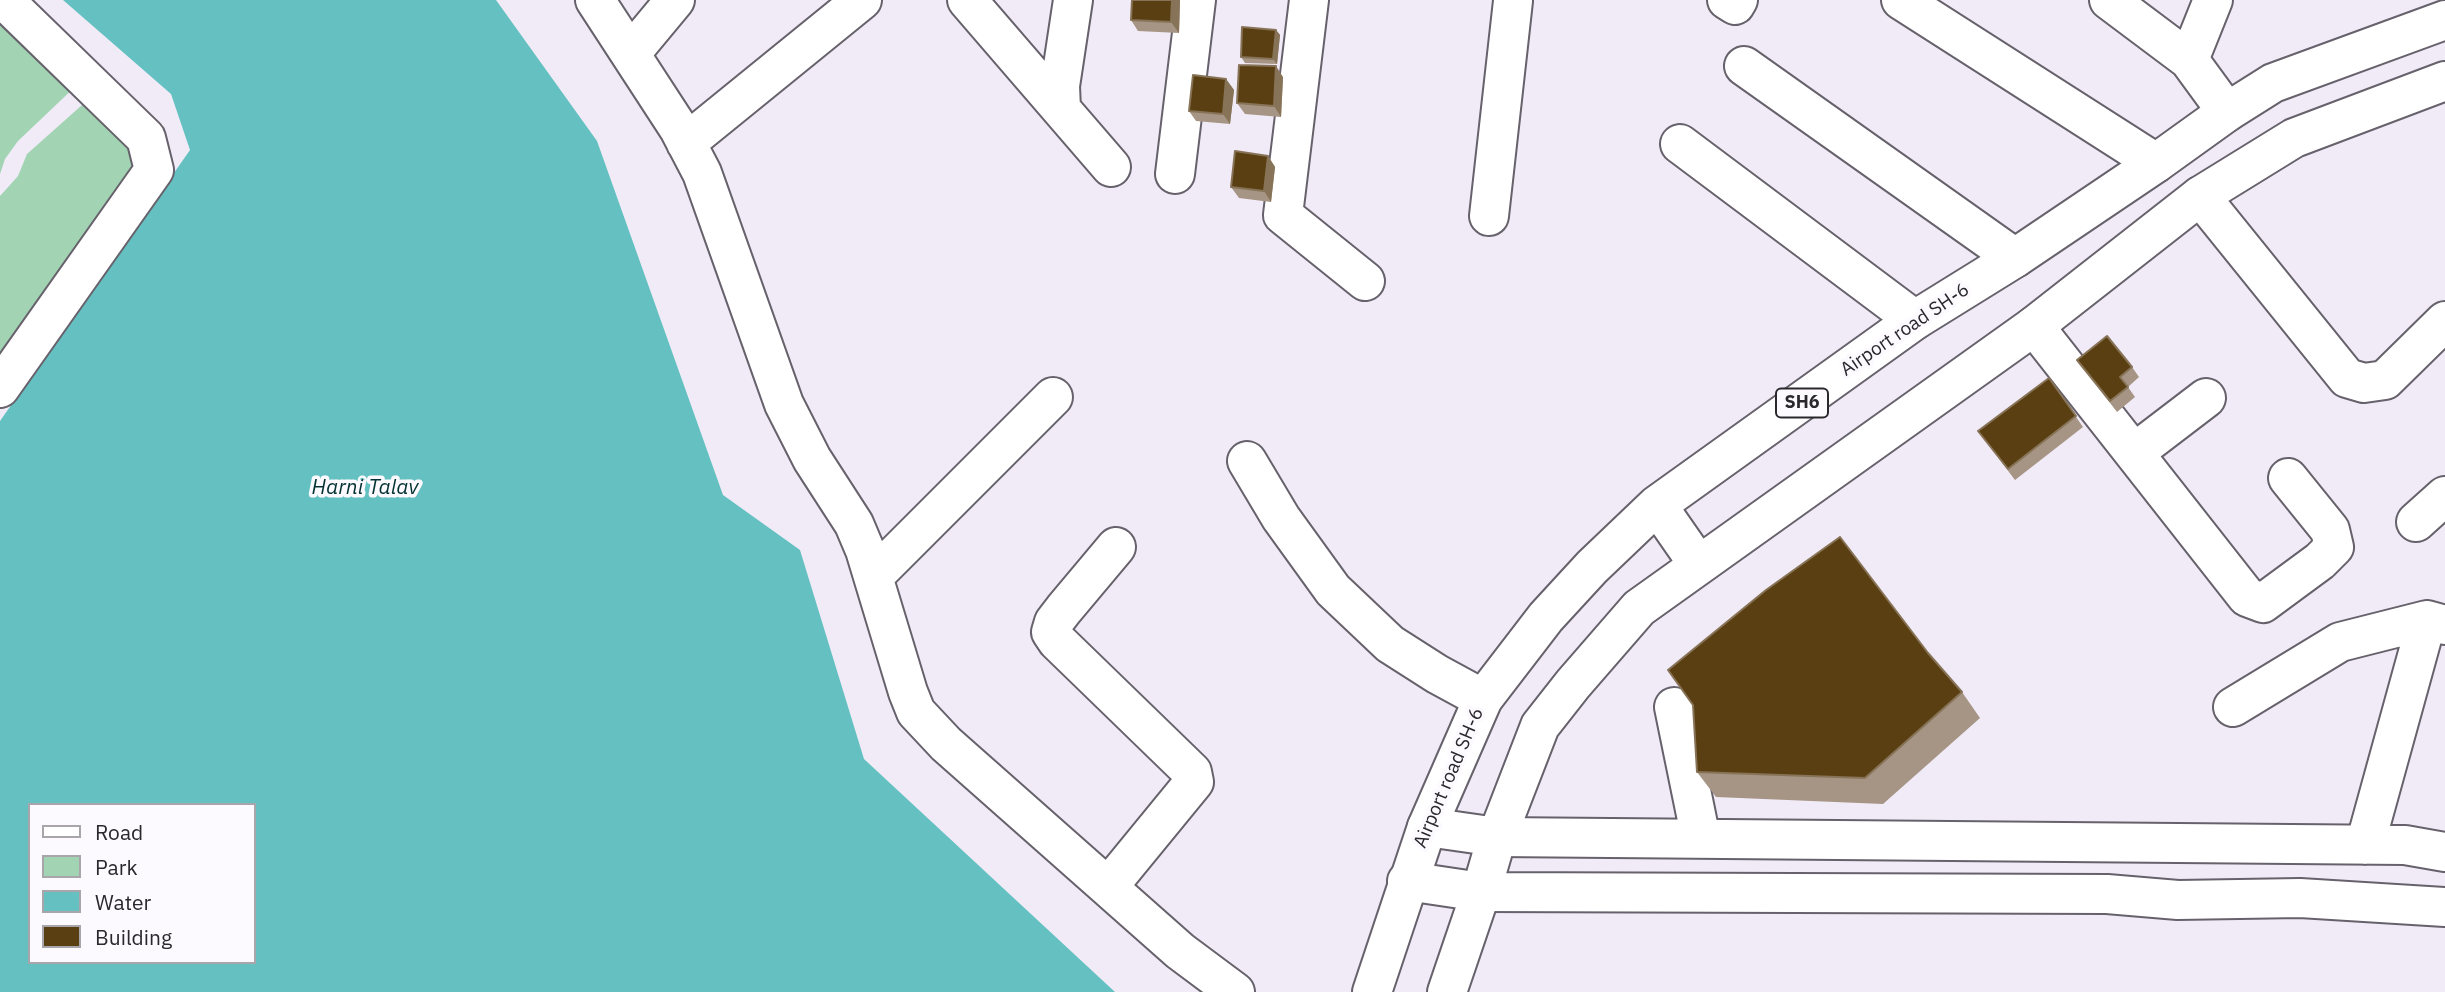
<!DOCTYPE html>
<html>
<head>
<meta charset="utf-8">
<style>
	body { margin:0 }
	#map { position:relative; width:2445px; height:992px; overflow:hidden; background:#f1ebf7; font-family:"IBM Plex Sans",sans-serif }
	canvas { display:block }
	.legend { position:absolute; left:28px; top:803px; width:228px; height:161px; box-sizing:border-box; background:#fcfaff; border:2px solid #a8a6ab; margin:0; padding:9px 12px; list-style:none; font-size:21px; color:#2a282c }
	.legend li { display:flex; align-items:center; gap:14px; height:35px }
	.legend b { width:35px; border:2px solid #a8a6ab }
</style>
</head>
<body>
<div id="map">
<canvas width="2445" height="992"></canvas>
<ul class="legend">
<li><b style="height:9px;background:#fff"></b>Road</li>
<li><b style="height:19px;background:#a2d4b4"></b>Park</li>
<li><b style="height:19px;background:#65c1c1"></b>Water</li>
<li><b style="height:19px;background:#5a3f12"></b>Building</li>
</ul>
</div>
<script>
const ctx = document.querySelector('canvas').getContext('2d');
ctx.lineJoin = 'round';
function fillPath(path, color) {
  ctx.fillStyle = color;
  ctx.fill(path, 'evenodd');
}
function poly(rows) {
  const path = new Path2D();
  for (const r of rows) {
    path.moveTo(r[0], r[1]);
    for (let i = 2; i < r.length; i += 2) path.lineTo(r[i], r[i + 1]);
  }
  return path;
}
function strokePath(path, color, width, dash) {
  ctx.strokeStyle = color;
  ctx.lineWidth = width;
  ctx.lineCap = dash ? 'butt' : 'round';
  ctx.setLineDash(dash || []);
  ctx.stroke(path);
}
function drawText(font, color, halo, rows, align = 'center') {
  ctx.font = font + ' "IBM Plex Sans",sans-serif';
  ctx.lineWidth = 7;
  ctx.setLineDash([]);
  ctx.textBaseline = 'middle';
  ctx.strokeStyle = halo;
  ctx.fillStyle = color;
  for (const [text, x, y, turn = 0] of rows) {
    ctx.save();
    ctx.translate(x, y);
    ctx.rotate((+turn || 0) * Math.PI / 180);
    ctx.textAlign = isNaN(turn) ? turn : align;
    if (halo) ctx.strokeText(text, 0, 0);
    ctx.fillText(text, 0, 0);
    ctx.restore();
  }
}
fillPath(poly([
	[0,12,78,84,18,141,5,159,0,174],
	[91,97,138,159,0,359,0,196,18,176,27,154]
]), '#a2d4b4');
fillPath(poly([
	[63,0,496,0,597,141,723,495,800,550,864,759,1115,992,0,992,0,421,190,150,171,94],
	[30,805,254,805,254,962,30,962]
]), '#65c1c1');
const minor = poly([
	[595,0,679,129,702,173,784,404,812,459,854,524,865,550,908,692,916,712,946,744,1180,951,1235,992],
	[967,0,1111,167],
	[1309,0,1283,215,1365,281],
	[1727,0,1735,5,1738,0],
	[1901,0,2156,163],
	[2109,0,2189,60,2227,112],
	[631,53,675,0],
	[2189,60,2213,0],
	[1744,66,2015,258],
	[1061,109,1060,86,1073,0],
	[686,143,862,0],
	[1680,144,1915,320],
	[1175,174,1196,0],
	[2200,196,2347,378,2364,383,2385,380,2445,321],
	[1489,216,1513,1],
	[2034,326,2247,597,2263,603,2320,561,2334,547,2330,530,2288,478],
	[0,388,154,170,146,138,4,0],
	[2134,453,2206,398],
	[1247,461,1281,518,1333,590,1390,644,1437,674,1483,699],
	[2416,522,2445,496],
	[874,576,1053,397],
	[1674,707,1701,839],
	[2233,707,2340,642,2427,620,2445,625],
	[1427,827,1497,837,2405,845,2445,852],
	[2365,845,2427,620],
	[1407,881,1481,892,2107,894,2178,900,2300,898,2445,907],
	[1108,887,1194,782,1192,772,1057,641,1051,632,1054,622,1064,609,1116,547]
]);
const major = poly([
	[1657,505,1698,564],
	[1372,992,1427,827,1483,699,1546,617,1592,567,1657,505,1915,320,2015,258,2156,163,2227,112,2273,83,2445,20],
	[1447,992,1481,892,1497,837,1540,726,1573,684,1639,608,2034,326,2200,196,2294,138,2445,81]
]);
strokePath(minor, '#66616b', 42);
strokePath(major, '#66616b', 42);
strokePath(minor, '#fff', 38);
strokePath(major, '#fff', 38);
fillPath(poly([
	[1180,0,1179,33,1138,31,1131,20],
	[1276,30,1280,35,1277,64,1245,63,1241,57],
	[1283,77,1281,117,1245,114,1237,103],
	[1226,79,1234,90,1230,124,1196,121,1189,111],
	[1268,156,1275,167,1271,202,1239,198,1231,187],
	[2077,360,2132,367,2139,377,2128,387,2135,397,2117,412],
	[2049,378,2083,427,2015,480,1978,431],
	[1928,653,1962,692,1980,718,1883,804,1716,797,1697,772,1693,706,1668,670]
]), '#a69584');
fillPath(poly([
	[1172,0,1180,0,1179,33,1171,22],
	[1276,30,1280,35,1277,64,1273,59],
	[1276,66,1283,77,1281,117,1274,106],
	[1226,79,1234,90,1230,124,1223,114],
	[1268,156,1275,167,1271,202,1264,191]
]), '#877357');
const building = poly([
	[1132,0,1172,0,1171,22,1131,20,1132,0],
	[1242,27,1276,30,1273,59,1241,57,1242,27],
	[1239,65,1276,66,1274,106,1237,103,1239,65],
	[1193,75,1226,79,1223,114,1189,111,1193,75],
	[1235,151,1268,156,1264,191,1231,187,1235,151],
	[2107,336,2132,367,2120,377,2128,387,2110,401,2077,360,2107,336],
	[2049,378,2076,416,2008,469,1978,431,2049,378],
	[1840,537,1928,653,1962,692,1865,778,1697,772,1693,705,1668,670,1766,590,1840,537]
]);
fillPath(building, '#5a3f12');
strokePath(building, '#877357', 2);
for (const [x, y, w] of [
	[1802,403,52]
]) {
  const box = new Path2D();
  box.roundRect(x - w / 2, y - 14.5, w, 29, 5);
  ctx.fillStyle = '#fcfaff';
  ctx.fill(box);
  strokePath(box, '#2a282c', 2);
}
drawText('bold 18px', '#2a282c', null, [
	["SH6",1802,403]
]);
drawText('19px', '#2a282c', '#fcfaff', [
	["Airport road SH-6",1905,330,-34],
	["Airport road SH-6",1449,778,-67]
]);
drawText('italic 21px', '#043233', '#fcfaff', [
	["Harni Talav",365,488]
]);
</script>
</body>
</html>
